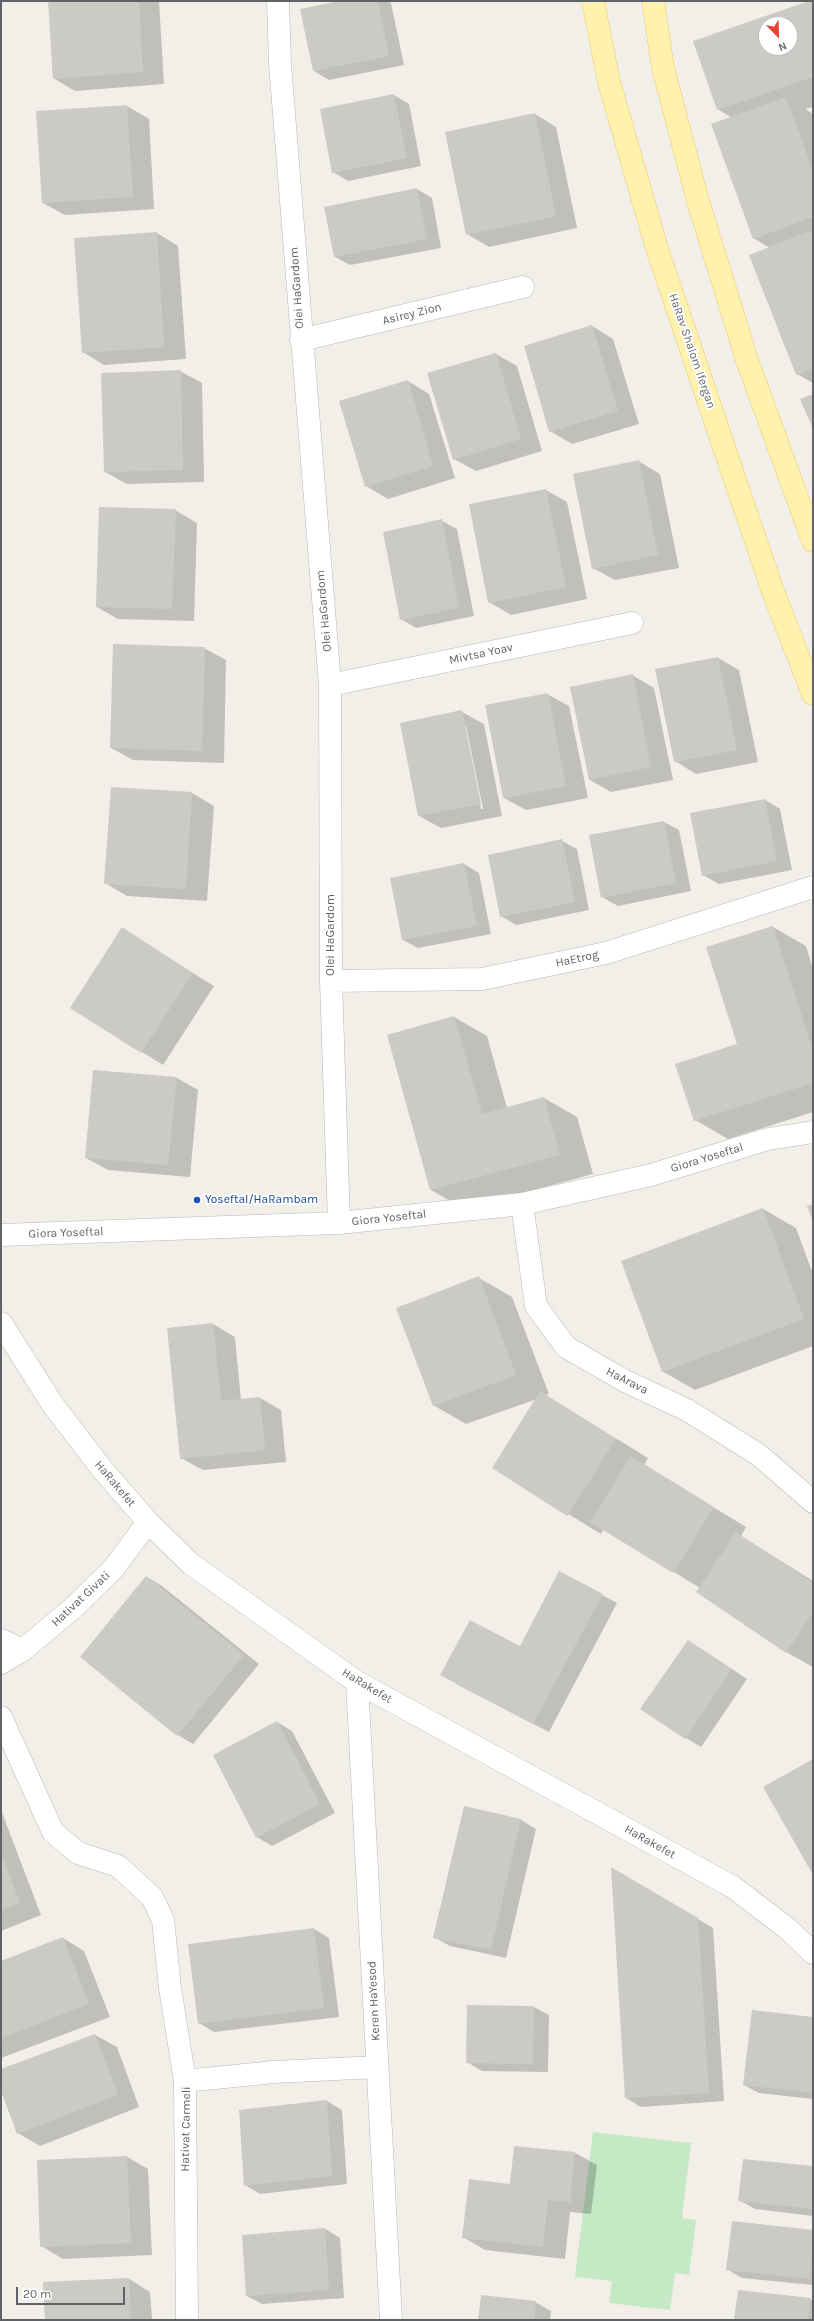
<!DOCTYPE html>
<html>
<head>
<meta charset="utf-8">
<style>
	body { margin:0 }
	#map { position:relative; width:814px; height:2321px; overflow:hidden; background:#f1efe8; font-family:Karla,sans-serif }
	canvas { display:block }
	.frame { position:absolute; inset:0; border:2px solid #5f6368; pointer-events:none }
	.north { position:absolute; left:758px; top:16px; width:40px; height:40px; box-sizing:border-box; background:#fff; border:1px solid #bfc1c3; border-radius:50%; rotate:157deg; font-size:11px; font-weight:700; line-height:16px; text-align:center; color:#5f6368 }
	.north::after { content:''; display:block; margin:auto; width:14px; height:18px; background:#ea4335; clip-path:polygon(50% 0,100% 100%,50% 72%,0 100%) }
	.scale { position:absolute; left:16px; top:2287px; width:109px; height:18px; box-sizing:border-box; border:2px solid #5f6368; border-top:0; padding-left:5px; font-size:12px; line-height:14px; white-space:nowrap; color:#5f6368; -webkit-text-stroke:3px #fff; paint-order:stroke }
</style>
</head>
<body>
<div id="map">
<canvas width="814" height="2321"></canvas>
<div class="frame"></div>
<div class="north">N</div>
<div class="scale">20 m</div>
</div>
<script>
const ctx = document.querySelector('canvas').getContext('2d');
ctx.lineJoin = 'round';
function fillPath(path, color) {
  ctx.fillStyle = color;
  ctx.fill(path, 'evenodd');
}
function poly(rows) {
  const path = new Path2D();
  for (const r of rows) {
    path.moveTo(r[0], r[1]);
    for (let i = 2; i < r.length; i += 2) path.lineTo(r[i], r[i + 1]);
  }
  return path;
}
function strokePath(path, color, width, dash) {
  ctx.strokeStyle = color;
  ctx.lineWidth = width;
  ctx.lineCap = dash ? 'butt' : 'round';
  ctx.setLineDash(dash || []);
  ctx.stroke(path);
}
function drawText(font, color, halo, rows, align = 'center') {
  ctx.font = font + ' Karla,sans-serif';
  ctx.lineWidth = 3.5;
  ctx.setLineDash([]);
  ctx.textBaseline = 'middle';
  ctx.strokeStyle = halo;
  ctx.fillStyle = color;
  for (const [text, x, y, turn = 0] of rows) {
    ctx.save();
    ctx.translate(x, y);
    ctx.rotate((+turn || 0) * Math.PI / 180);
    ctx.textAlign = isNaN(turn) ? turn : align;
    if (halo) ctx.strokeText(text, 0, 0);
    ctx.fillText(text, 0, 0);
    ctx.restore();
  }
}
fillPath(poly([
	[593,2132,691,2143,682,2218,696,2220,689,2275,675,2273,670,2310,609,2303,612,2281,575,2277]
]), '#c5e8c5');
fillPath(poly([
	[49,1,159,1,164,84,75,91,53,78],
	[344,1,388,1,391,3,404,65,329,80,314,71],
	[813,1,813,107,805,109,813,114,813,383,797,374,770,248,753,238,732,118,718,109,695,42],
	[766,24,790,24,790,48,766,48],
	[394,95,409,104,421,166,348,181,333,172],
	[127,106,149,119,154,209,65,215,43,203,38,112],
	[535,114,556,127,577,228,489,247,467,234],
	[417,189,432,198,441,248,350,265,335,257],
	[157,233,178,246,186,359,104,365,83,352],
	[592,326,613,339,639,424,572,444,550,431],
	[496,354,517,366,542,451,476,471,454,459],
	[180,371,202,383,204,482,127,484,105,472],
	[408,381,429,394,455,478,388,499,366,486],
	[638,461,660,474,679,568,615,580,593,568],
	[546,490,567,502,587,599,511,615,489,602],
	[175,510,197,523,194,621,118,619,97,607],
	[442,521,457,529,474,616,416,628,401,619],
	[204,648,226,660,224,763,133,760,111,748],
	[718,658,739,670,758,762,696,774,675,761],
	[632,675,654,688,673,780,611,792,590,780],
	[547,694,569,706,588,798,526,810,504,798],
	[462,712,484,724,502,816,441,828,419,816,401,724],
	[464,726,466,726,483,809,481,809],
	[112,788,192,793,214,806,207,901,127,896,105,883],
	[765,800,780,809,792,870,719,884,703,875],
	[664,822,679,830,691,891,618,906,602,897],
	[562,841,577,849,589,910,516,925,501,916],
	[464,864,479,873,491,934,418,948,403,940],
	[773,927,806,946,813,969,813,1112,728,1139,695,1120,739,1045],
	[122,929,214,986,163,1065,142,1052],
	[454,1017,487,1036,507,1108,544,1098,577,1117,593,1174,464,1209,431,1190],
	[177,1078,198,1090,190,1177,108,1170,86,1158],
	[763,1209,796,1228,813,1274,813,1346,695,1390,662,1371],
	[479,1278,512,1297,549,1394,545,1395,648,1458,644,1465,746,1527,741,1536,813,1581,813,1667,786,1652,700,1588,604,1529,601,1534,493,1468,537,1399,466,1424,433,1405],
	[213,1324,235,1337,241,1400,260,1398,281,1410,286,1462,203,1470,181,1458,168,1329],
	[147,1577,162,1586,259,1664,193,1744,178,1735,82,1657],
	[602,1595,617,1603,549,1732,456,1684,520,1647],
	[703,1650,747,1679,701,1747,686,1738],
	[277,1722,292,1731,335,1813,272,1846,257,1837],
	[464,1808,521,1820,536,1829,506,1958,450,1946,434,1937],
	[1,1810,41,1915,1,1931],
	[612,1869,713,1928,724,2101,641,2107,626,2098],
	[314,1929,329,1938,339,2017,214,2032,199,2023],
	[63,1938,84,1951,110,2017,1,2058,1,1962],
	[534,2007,549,2015,548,2072,482,2071,467,2062],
	[753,2011,813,2018,813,2099,759,2093,744,2085],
	[95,2035,117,2047,139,2107,40,2146,18,2133,1,2089,1,2071],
	[327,2101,342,2110,347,2184,260,2194,245,2185],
	[515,2147,575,2153,597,2165,591,2214,570,2212,565,2259,485,2250,463,2237,510,2185],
	[127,2157,148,2169,152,2255,63,2259,41,2246],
	[813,2167,813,2216,755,2209,739,2200],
	[733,2222,813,2231,813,2285,742,2278,727,2269],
	[325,2229,340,2238,344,2298,262,2304,247,2296],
	[129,2279,150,2292,152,2320,46,2320],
	[810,2299,813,2301,813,2320,735,2320],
	[535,2302,551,2311,550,2320,479,2320]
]), '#0003');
fillPath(poly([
	[48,1,139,1,143,72,53,79],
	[339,1,378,1,389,56,313,71,300,9],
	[809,1,813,1,813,77,717,110,693,41],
	[766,24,790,24,790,48,766,48],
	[394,94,407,158,332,173,320,109],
	[786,97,813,171,813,217,753,239,711,124],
	[127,105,133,197,42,203,36,111],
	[535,113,556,216,466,235,445,132],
	[417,188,427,239,334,257,324,207],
	[813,230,813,368,796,375,749,255],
	[157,232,164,347,82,353,74,238],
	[592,325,618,411,549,432,524,346],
	[496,353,521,439,453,460,427,373],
	[181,370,183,470,104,472,101,373],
	[408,380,433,466,365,487,339,401],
	[813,394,813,429,800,399],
	[639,460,658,555,592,569,573,474],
	[546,489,566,587,488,603,469,504],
	[99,507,176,509,172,609,96,607],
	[442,519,459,608,400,620,383,532],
	[113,644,205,647,202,751,110,748],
	[718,657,737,750,674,762,655,669],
	[633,674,651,767,589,780,570,687],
	[548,693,566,786,503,798,485,705],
	[462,710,481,804,418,816,400,723],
	[111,787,192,792,186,889,104,884],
	[765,799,777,861,702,876,690,813],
	[664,821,676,883,601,898,589,835],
	[562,839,575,902,500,917,488,855],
	[464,863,477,926,402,940,390,878],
	[773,926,813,1051,813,1083,694,1121,675,1064,737,1044,706,947],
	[122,927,193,973,141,1053,70,1008],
	[454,1016,482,1114,544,1097,560,1155,430,1190,387,1035],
	[93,1070,177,1077,168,1165,85,1158],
	[813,1204,813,1222,807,1206],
	[763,1208,804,1319,662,1372,621,1261],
	[479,1276,516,1375,433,1406,396,1308],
	[213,1323,221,1401,260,1397,265,1450,180,1459,167,1328],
	[540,1391,616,1439,567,1516,492,1468],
	[631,1456,714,1507,673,1573,590,1522],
	[736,1532,813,1583,813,1612,786,1653,696,1592],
	[559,1571,603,1594,533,1724,440,1675,470,1620,520,1646],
	[146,1576,244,1655,177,1736,80,1657],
	[688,1640,732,1669,685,1739,640,1709],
	[277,1721,320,1804,256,1838,213,1755],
	[813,1759,813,1875,763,1787],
	[464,1806,521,1819,491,1950,433,1938],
	[1,1853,20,1903,1,1910],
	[611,1867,698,1918,709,2093,625,2098],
	[314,1928,324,2008,198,2024,188,1944],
	[63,1937,89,2004,1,2038,1,1961],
	[467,2005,534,2006,533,2064,466,2063],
	[752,2010,813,2017,812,2093,743,2085],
	[95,2034,118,2095,17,2134,1,2091,1,2069],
	[327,2100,332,2176,244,2186,239,2110],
	[514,2146,575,2152,570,2202,548,2200,543,2247,462,2238,469,2179,510,2184],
	[127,2156,131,2243,40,2247,37,2160],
	[743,2159,813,2166,813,2209,738,2201],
	[732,2221,813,2230,810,2279,726,2270],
	[325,2228,329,2290,246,2296,242,2235],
	[129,2278,131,2320,45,2320,43,2282],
	[738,2290,811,2298,808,2320,734,2320],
	[481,2295,536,2301,534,2320,478,2320]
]), '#cccac5');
const minor = poly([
	[278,1,280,64,330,685,331,981,339,1223],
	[301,340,523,287],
	[330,685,632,623],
	[331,981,482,979,606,953,813,887],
	[522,1204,536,1306,566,1347,625,1381,687,1410,759,1455,813,1502],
	[1,1235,339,1223,522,1204,651,1175,768,1139,813,1132],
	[1,1323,53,1405,102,1469,148,1522,191,1564,357,1682,733,1887,788,1929,813,1953],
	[1,1640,23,1650],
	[1,1663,23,1650,73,1608,113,1569,148,1522],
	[357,1682,391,2320],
	[1,1717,53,1832,78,1853,118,1866,152,1897,163,1920,170,1988,185,2081],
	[187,2320,185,2081,274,2072,377,2067]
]);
const major = poly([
	[593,1,609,82,658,252,772,589,813,694],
	[653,1,663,68,698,201,747,360,813,541]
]);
strokePath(minor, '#b5b8bc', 23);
strokePath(major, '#f2c960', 23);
strokePath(minor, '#fff', 22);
strokePath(major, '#fff2af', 22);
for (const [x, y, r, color] of [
	[197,1200,4,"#1a4fb4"]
]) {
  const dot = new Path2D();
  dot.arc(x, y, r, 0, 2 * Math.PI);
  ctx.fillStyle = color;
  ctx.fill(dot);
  strokePath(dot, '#fff', 1.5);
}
drawText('12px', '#5f6368', '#fff', [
	["Olei HaGardom",297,288,-94],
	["Asirey Zion",412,314,-14],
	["HaRav Shalom Ifergan",692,351,71],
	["Olei HaGardom",324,611,-95],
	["Mivtsa Yoav",481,654,-12],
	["Olei HaGardom",331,935,-90],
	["HaEtrog",577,959,-12],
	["Giora Yoseftal",707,1158,-17],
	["Giora Yoseftal",389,1218,-6],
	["Giora Yoseftal",66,1233,-2],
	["HaArava",627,1381,27],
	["HaRakefet",115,1484,50],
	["Hativat Givati",81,1599,-43],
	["HaRakefet",367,1686,31],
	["HaRakefet",650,1842,29],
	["Keren HaYesod",374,2001,-93],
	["Hativat Carmeli",186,2129,-89]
]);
drawText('12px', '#164399', '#fff', [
	["Yoseftal/HaRambam",205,1200]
], 'left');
</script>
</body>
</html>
